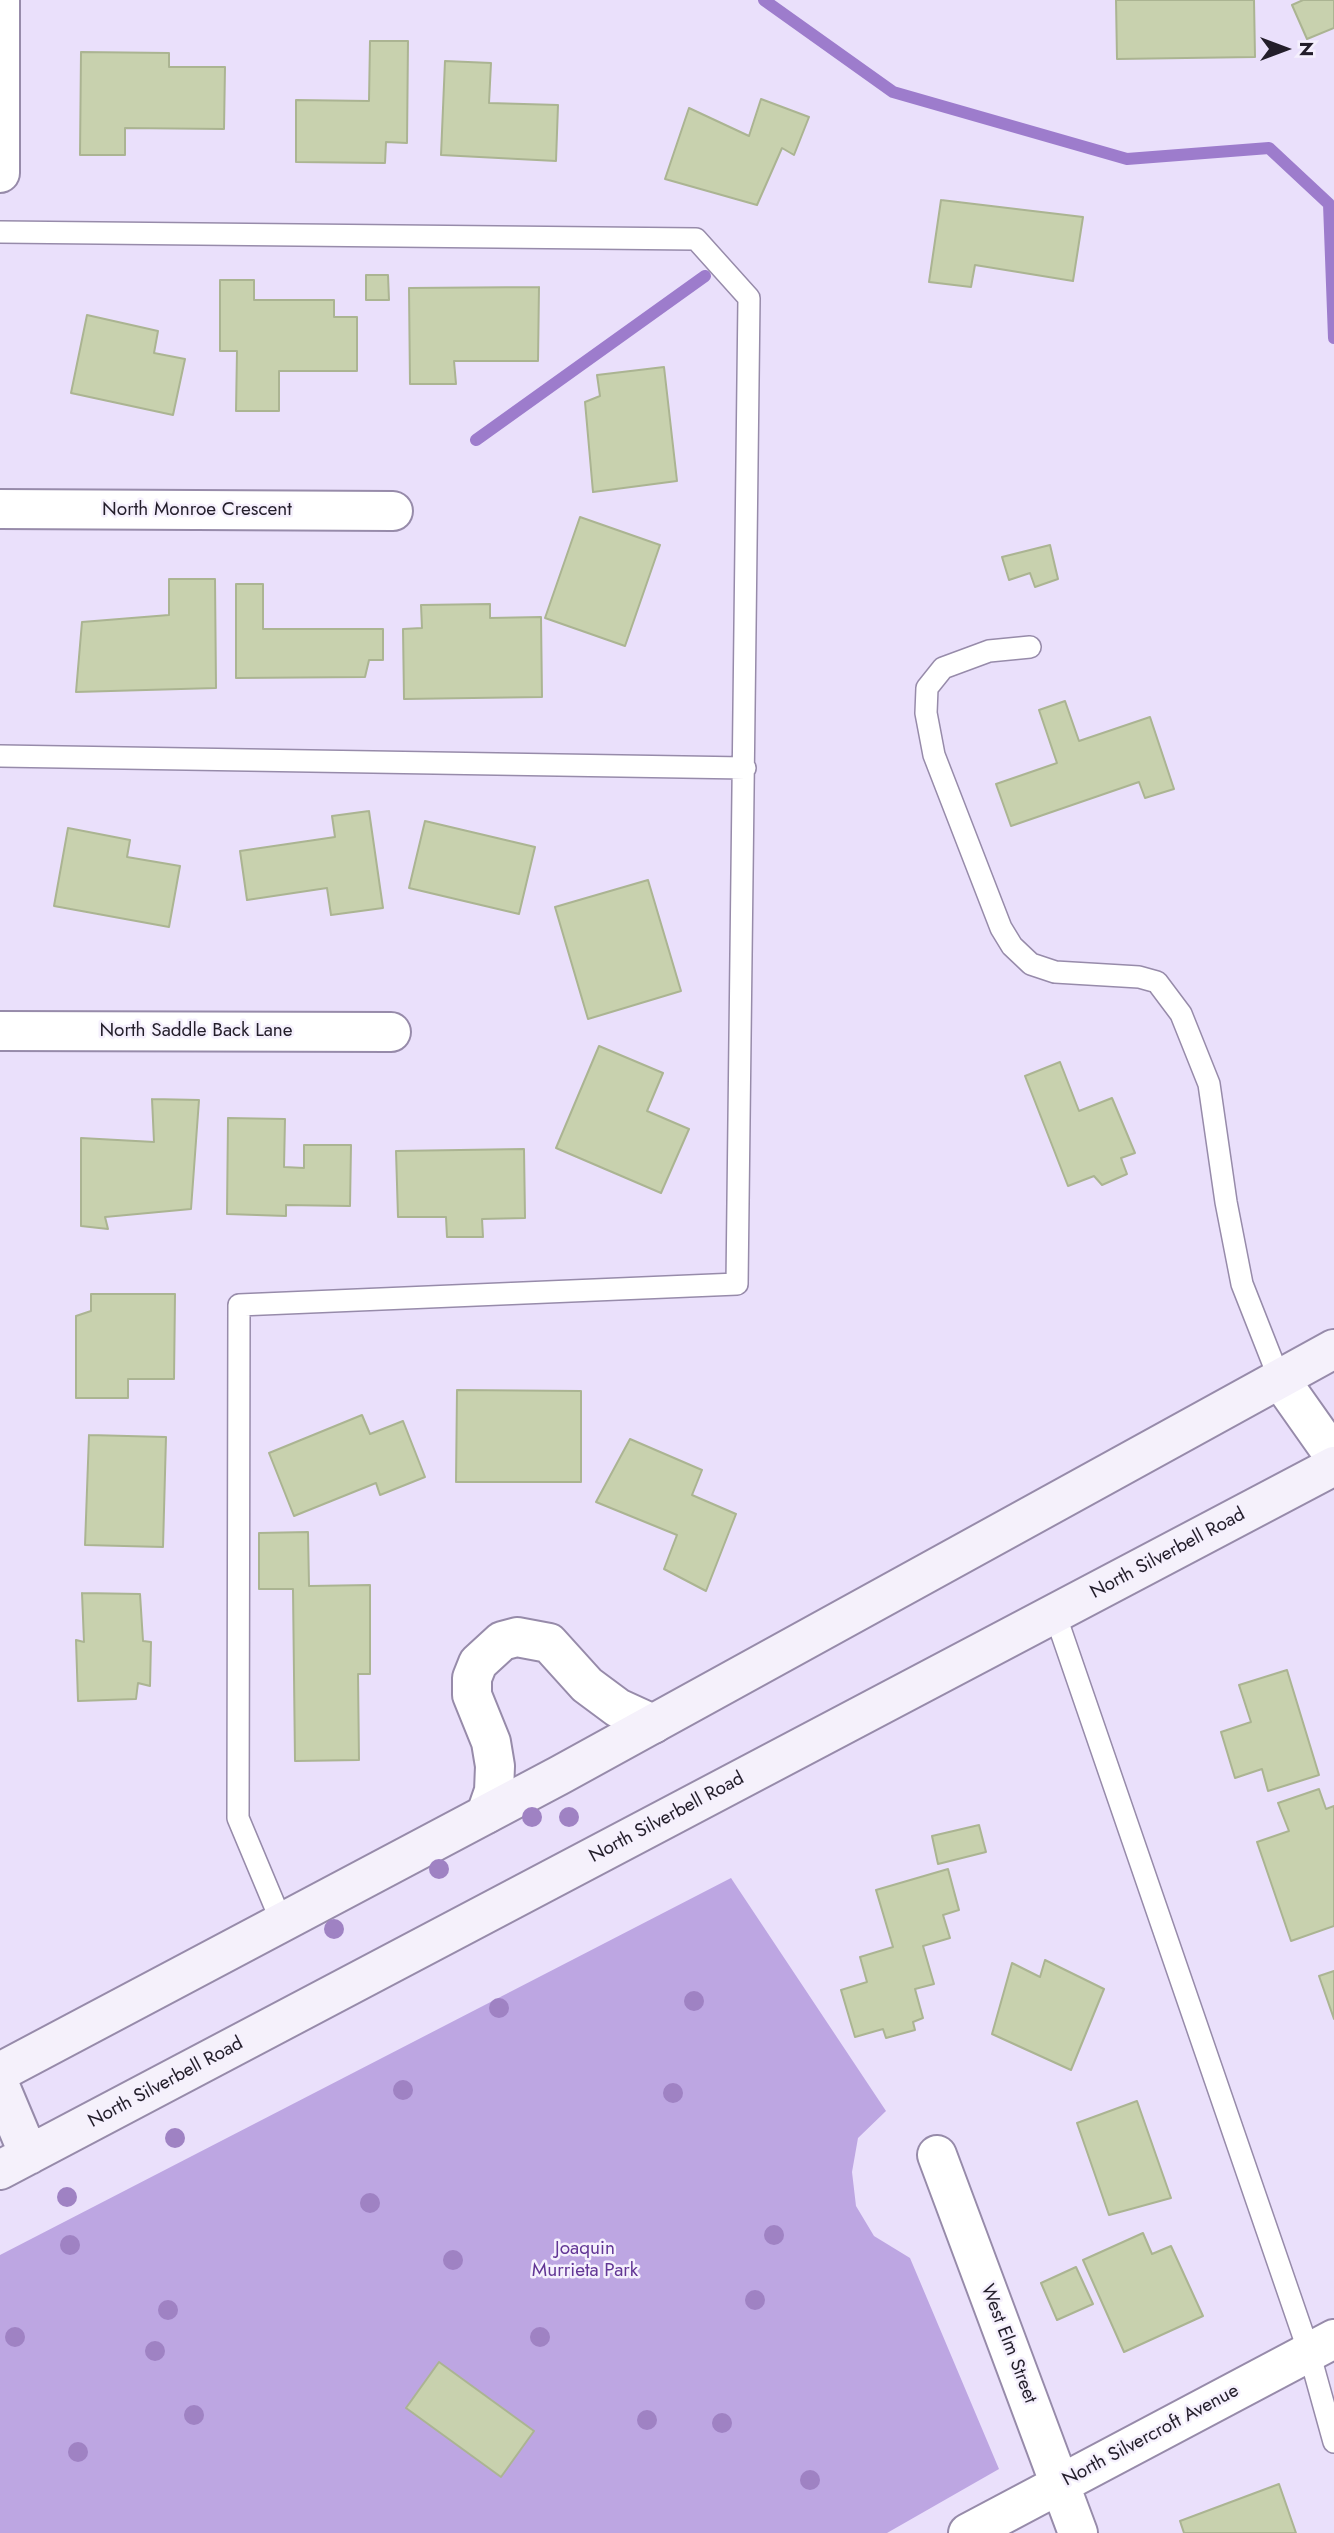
<!DOCTYPE html>
<html>
<head>
<meta charset="utf-8">
<style>
	body { margin:0 }
	#map { position:relative; width:1334px; height:2533px; overflow:hidden; background:#eae0fb; font-family:Jost,sans-serif }
	canvas { display:block }
	.north { position:absolute; left:1250px; top:14px; width:70px; height:70px; -webkit-text-stroke:5px #f5f0fd; paint-order:stroke; rotate:90deg; font-size:19px; font-weight:700; line-height:28px; text-align:center; color:#231e2a }
	.north::after { content:''; display:block; margin:auto; width:24px; height:32px; background:#231e2a; clip-path:polygon(50% 0,100% 100%,50% 72%,0 100%) }
</style>
</head>
<body>
<div id="map">
<canvas width="1334" height="2533"></canvas>
<div class="north">N</div>
</div>
<script>
const ctx = document.querySelector('canvas').getContext('2d');
ctx.lineJoin = 'round';
function fillPath(path, color) {
  ctx.fillStyle = color;
  ctx.fill(path, 'evenodd');
}
function poly(rows) {
  const path = new Path2D();
  for (const r of rows) {
    path.moveTo(r[0], r[1]);
    for (let i = 2; i < r.length; i += 2) path.lineTo(r[i], r[i + 1]);
  }
  return path;
}
function strokePath(path, color, width, dash) {
  ctx.strokeStyle = color;
  ctx.lineWidth = width;
  ctx.lineCap = dash ? 'butt' : 'round';
  ctx.setLineDash(dash || []);
  ctx.stroke(path);
}
function drawText(font, color, halo, rows, align = 'center') {
  ctx.font = font + ' Jost,sans-serif';
  ctx.lineWidth = 5;
  ctx.setLineDash([]);
  ctx.textBaseline = 'middle';
  ctx.strokeStyle = halo;
  ctx.fillStyle = color;
  for (const [text, x, y, turn = 0] of rows) {
    ctx.save();
    ctx.translate(x, y);
    ctx.rotate((+turn || 0) * Math.PI / 180);
    ctx.textAlign = isNaN(turn) ? turn : align;
    if (halo) ctx.strokeText(text, 0, 0);
    ctx.fillText(text, 0, 0);
    ctx.restore();
  }
}
fillPath(poly([
	[731,1878,886,2111,858,2138,852,2172,856,2206,874,2236,910,2258,999,2469,887,2533,0,2533,0,2255]
]), '#bda6e2');
strokePath(poly([
	[764,0,893,92,1127,159,1269,148,1329,204,1334,338],
	[476,440,705,276]
]), '#9d7ccc', 12);
const building = poly([
	[1116,0,1254,0,1255,57,1117,59,1116,0],
	[1303,0,1334,0,1334,28,1307,39,1292,5,1303,0],
	[370,41,408,41,407,143,386,142,385,163,296,162,296,100,369,101,370,41],
	[81,52,169,53,169,67,225,67,224,129,125,128,125,155,80,155,81,52],
	[445,61,491,63,489,103,558,105,556,161,441,155,445,61],
	[761,99,809,117,794,155,782,148,757,205,665,179,689,108,749,136,761,99],
	[941,200,1083,217,1073,281,975,265,971,287,929,282,941,200],
	[366,275,388,275,389,300,366,300,366,275],
	[220,280,254,280,254,300,334,300,334,317,357,317,357,371,279,371,279,411,236,411,237,351,220,351,220,280],
	[539,287,538,361,454,361,456,384,410,384,409,288,539,287],
	[87,315,158,331,154,353,185,359,173,415,71,393,87,315],
	[664,367,677,481,593,492,585,402,600,396,597,375,664,367],
	[580,517,660,545,625,646,545,618,580,517],
	[1050,545,1058,579,1035,587,1030,573,1009,580,1002,557,1050,545],
	[169,579,215,579,216,688,76,692,82,622,169,615,169,579],
	[236,584,263,584,263,629,383,629,383,660,369,660,365,677,236,678,236,584],
	[490,604,490,618,541,617,542,697,404,699,403,629,422,628,421,605,490,604],
	[1065,701,1079,741,1150,717,1174,789,1145,798,1139,782,1011,826,996,784,1057,763,1039,710,1065,701],
	[369,811,383,908,331,915,327,888,247,900,240,851,335,837,332,816,369,811],
	[425,821,535,847,519,914,409,888,425,821],
	[68,828,130,840,127,857,180,866,169,927,54,906,68,828],
	[648,880,681,991,588,1019,555,907,648,880],
	[599,1046,663,1073,647,1111,689,1129,661,1193,556,1148,599,1046],
	[1060,1062,1079,1111,1112,1098,1135,1153,1121,1158,1127,1174,1102,1185,1094,1176,1068,1186,1025,1076,1060,1062],
	[152,1099,199,1100,191,1209,105,1217,108,1229,81,1226,81,1138,154,1142,152,1099],
	[228,1118,285,1119,284,1167,304,1168,304,1145,351,1145,350,1206,286,1205,286,1216,227,1214,228,1118],
	[524,1149,525,1218,482,1219,483,1237,447,1237,446,1217,398,1217,396,1151,524,1149],
	[91,1294,175,1294,174,1379,128,1379,128,1398,76,1398,76,1316,91,1311,91,1294],
	[457,1390,581,1391,581,1482,456,1482,457,1390],
	[362,1415,370,1434,403,1421,425,1477,380,1495,376,1483,294,1516,269,1453,362,1415],
	[89,1435,166,1437,163,1547,85,1545,89,1435],
	[630,1439,702,1470,692,1495,736,1514,706,1591,664,1569,677,1535,596,1502,630,1439],
	[308,1532,309,1586,370,1585,370,1674,358,1674,359,1760,295,1761,293,1589,259,1589,259,1533,308,1532],
	[82,1593,140,1594,143,1641,151,1642,150,1686,138,1683,136,1699,78,1701,76,1640,84,1642,82,1593],
	[1287,1670,1319,1775,1268,1791,1262,1769,1235,1778,1221,1732,1251,1722,1239,1685,1287,1670],
	[1319,1789,1326,1809,1334,1806,1334,1926,1291,1941,1257,1842,1289,1831,1278,1803,1319,1789],
	[979,1825,986,1852,938,1864,932,1836,979,1825],
	[948,1869,959,1910,943,1915,950,1938,923,1946,934,1984,915,1989,923,2018,913,2022,915,2030,886,2038,883,2029,855,2037,841,1990,867,1982,860,1957,893,1947,876,1890,948,1869],
	[1045,1960,1104,1989,1071,2070,992,2034,1012,1963,1040,1977,1045,1960],
	[1334,1971,1334,2019,1319,1976,1334,1971],
	[1137,2101,1171,2198,1109,2215,1077,2123,1137,2101],
	[1143,2233,1152,2254,1171,2246,1203,2316,1124,2352,1083,2260,1143,2233],
	[1076,2267,1093,2304,1057,2320,1041,2283,1076,2267],
	[439,2362,534,2431,501,2477,406,2408,439,2362],
	[1279,2484,1296,2533,1184,2533,1180,2521,1279,2484]
]);
fillPath(building, '#c8d1ae');
strokePath(building, '#abb492', 2);
const lane = poly([
	[0,232,696,239,749,298,737,1284,239,1305,238,1818,282,1923],
	[1030,647,989,651,943,668,927,688,926,713,934,755,1001,928,1012,946,1031,964,1055,972,1139,977,1157,982,1181,1014,1209,1084,1226,1202,1242,1284,1279,1378],
	[0,756,745,768],
	[1055,1614,1309,2352,1334,2442]
]);
const street = poly([
	[0,173,0,0],
	[0,509,393,511],
	[0,1031,391,1032],
	[1279,1378,1334,1456],
	[486,1814,494,1791,495,1766,491,1742,472,1695,472,1678,478,1663,502,1641,517,1637,549,1643,587,1685,618,1708,653,1724],
	[937,2155,1078,2533],
	[968,2533,1334,2339]
]);
const secondary = poly([
	[0,2072,560,1775,1334,1349],
	[0,2086,29,2155],
	[0,2170,1334,1466]
]);
strokePath(lane, '#978baa', 24);
strokePath(street, '#978baa', 42);
strokePath(secondary, '#978baa', 42);
strokePath(lane, '#fff', 21);
strokePath(street, '#fff', 38);
strokePath(secondary, '#f5f1fb', 38);
ctx.fillStyle = '#9f82c3';
for (const [x, y] of [
	[532,1817],
	[569,1817],
	[439,1869],
	[334,1929],
	[694,2001],
	[499,2008],
	[403,2090],
	[673,2093],
	[175,2138],
	[67,2197],
	[370,2203],
	[774,2235],
	[70,2245],
	[453,2260],
	[755,2300],
	[168,2310],
	[15,2337],
	[540,2337],
	[155,2351],
	[194,2415],
	[647,2420],
	[722,2423],
	[78,2452],
	[810,2480]
]) {
  ctx.beginPath();
  ctx.arc(x, y, 10, 0, 2 * Math.PI);
  ctx.fill();
}
drawText('19px', '#231e2a', '#f5f0fd', [
	["North Monroe Crescent",197,510],
	["North Saddle Back Lane",196,1031],
	["North Silverbell Road",1168,1554,-28],
	["North Silverbell Road",667,1818,-28],
	["North Silverbell Road",166,2083,-28],
	["West Elm Street",1008,2344,69],
	["North Silvercroft Avenue",1151,2436,-28]
]);
drawText('19px', '#623695', '#f5f0fd', [
	["Joaquin",585,2249],
	["Murrieta Park",585,2271]
]);
</script>
</body>
</html>
